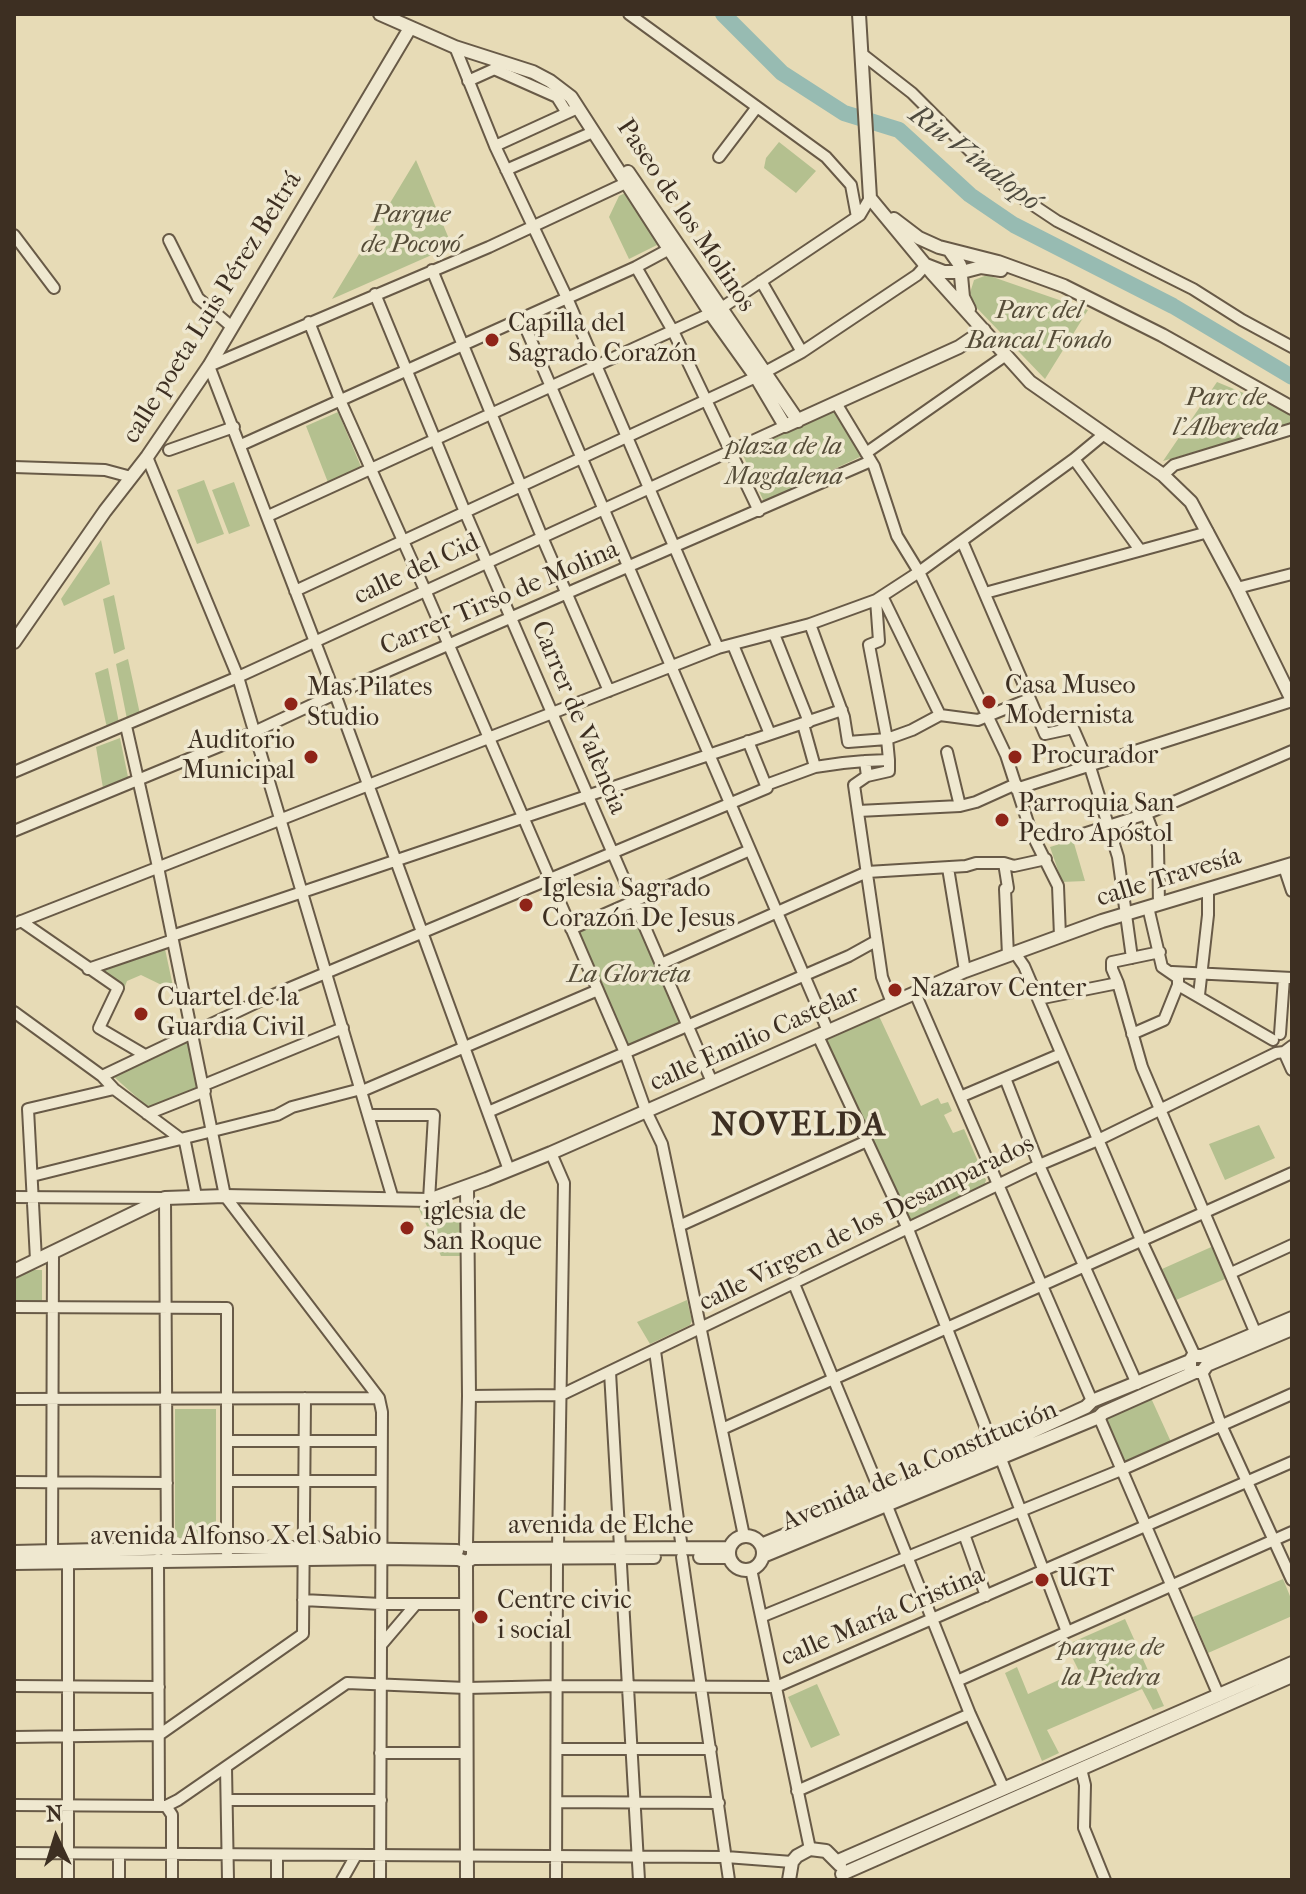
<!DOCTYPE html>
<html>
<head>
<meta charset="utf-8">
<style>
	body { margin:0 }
	#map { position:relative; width:1306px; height:1894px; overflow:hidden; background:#e7dbb6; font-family:"IM FELL French Canon",serif }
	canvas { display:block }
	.frame { position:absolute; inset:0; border:16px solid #3d2f22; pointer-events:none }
	.north { position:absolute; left:16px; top:1798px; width:80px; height:80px; -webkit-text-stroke:6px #efe8d0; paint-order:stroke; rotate:356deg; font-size:22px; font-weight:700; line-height:32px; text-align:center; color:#3d2f22 }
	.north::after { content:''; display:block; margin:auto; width:28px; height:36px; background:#3d2f22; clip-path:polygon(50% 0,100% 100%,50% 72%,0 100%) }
</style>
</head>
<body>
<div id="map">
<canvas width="1306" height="1894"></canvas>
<div class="frame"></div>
<div class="north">N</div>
</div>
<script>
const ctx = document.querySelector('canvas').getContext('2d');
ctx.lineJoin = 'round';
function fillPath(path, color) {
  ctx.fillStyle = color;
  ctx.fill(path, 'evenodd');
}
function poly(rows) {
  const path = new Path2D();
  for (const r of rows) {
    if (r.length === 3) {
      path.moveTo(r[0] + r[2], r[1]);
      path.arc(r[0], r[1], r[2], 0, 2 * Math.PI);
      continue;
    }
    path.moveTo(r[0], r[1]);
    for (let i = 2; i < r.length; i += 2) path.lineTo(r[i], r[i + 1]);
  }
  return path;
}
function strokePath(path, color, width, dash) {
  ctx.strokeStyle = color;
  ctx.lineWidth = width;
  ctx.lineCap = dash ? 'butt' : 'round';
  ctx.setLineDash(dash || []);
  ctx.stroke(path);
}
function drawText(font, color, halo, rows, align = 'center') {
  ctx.font = font + ' "IM FELL French Canon",serif';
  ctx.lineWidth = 7;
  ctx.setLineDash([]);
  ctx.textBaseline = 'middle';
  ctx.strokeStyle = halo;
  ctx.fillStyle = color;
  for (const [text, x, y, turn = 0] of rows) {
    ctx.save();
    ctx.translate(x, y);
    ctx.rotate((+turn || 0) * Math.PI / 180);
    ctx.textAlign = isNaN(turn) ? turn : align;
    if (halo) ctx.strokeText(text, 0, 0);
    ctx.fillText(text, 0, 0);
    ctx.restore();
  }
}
fillPath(poly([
	[779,142,816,171,796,193,764,168,766,158],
	[416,160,452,246,332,299],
	[629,191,661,243,629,259,609,217,619,196],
	[987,275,1088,310,1045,379,975,306,970,293,974,280],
	[1217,382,1292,413,1292,424,1163,461],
	[834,411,862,456,764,502,742,453],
	[338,412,362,469,329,485,306,426],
	[204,480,224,534,197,544,177,490],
	[234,482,250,526,229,534,212,490],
	[101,540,110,584,64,606,61,599],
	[114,595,125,649,114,654,103,599],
	[128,659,140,714,127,719,116,664],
	[108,668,119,723,107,728,95,673],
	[120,738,128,777,103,788,96,747],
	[1073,840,1085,881,1062,882,1050,847],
	[632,905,683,1022,627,1049,576,930],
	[165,949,174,991,141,975,127,981,124,989,104,975,104,968],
	[879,1016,921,1106,938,1098,941,1104,948,1102,952,1111,944,1115,953,1133,964,1129,986,1180,984,1186,912,1221,907,1219,825,1041],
	[189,1041,200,1090,150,1109,113,1076],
	[1259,1125,1275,1158,1225,1180,1209,1144],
	[418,1207,454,1208,461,1217,461,1256,441,1256],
	[1218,1244,1232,1276,1176,1300,1162,1269],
	[33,1270,42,1270,42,1303,14,1302,14,1278],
	[687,1300,692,1321,690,1325,650,1344,637,1322],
	[1151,1398,1171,1442,1124,1462,1104,1419],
	[175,1409,216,1409,216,1539,175,1538],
	[1283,1579,1292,1601,1292,1616,1208,1653,1193,1617],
	[1125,1619,1164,1706,1153,1710,1142,1689,1047,1730,1059,1753,1042,1761,1005,1673,1017,1667,1028,1694,1079,1671,1066,1645],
	[817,1684,840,1735,811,1748,788,1697]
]), '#b4c08f');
strokePath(poly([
	[723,14,782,73,844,113,899,130,970,195,1014,225,1173,306,1292,377]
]), '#97bbb2', 16);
const minor = poly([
	[629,14,826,157,851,185,857,217],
	[455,47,495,146,567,298,718,648],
	[862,54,912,93,1006,187,1057,221,1193,289,1242,320,1292,347],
	[494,69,557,97,567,113],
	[468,81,499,67],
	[495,146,578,108],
	[719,157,757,107],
	[506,170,593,132],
	[14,235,54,288],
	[169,240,198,298,232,327],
	[636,267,673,331,759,511],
	[432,270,542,537,609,691],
	[761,281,802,352],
	[375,294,465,512,712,1082],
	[521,317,828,1031],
	[309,322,340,400,425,590,626,1055,646,1111,662,1144,744,1536],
	[836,403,874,466,897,536,919,572,1006,755,1031,832,1058,886,1060,936],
	[241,445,636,267,675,246],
	[169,450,234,427],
	[866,453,1006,355],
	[147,457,238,677,393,1199],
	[1074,459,1140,550],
	[14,467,105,470,131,477],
	[1163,475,1174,465,1292,429],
	[268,516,720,309,860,215,870,198],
	[962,541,1045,734,1073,728,1090,767,1118,857,1132,958],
	[1237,588,1292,574],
	[295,591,756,377,802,352,917,275,926,265],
	[985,593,1208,532],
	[882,596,940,715],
	[876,600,879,641,869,645,887,739,889,760],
	[810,624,844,717,848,742,887,739,912,730,940,715,978,720,1029,699],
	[774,634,809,722],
	[733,645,770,734],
	[803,724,815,767],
	[126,726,158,867,225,1196,379,1398,382,1412,380,1880],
	[947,752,960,806],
	[14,772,238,677,785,426],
	[867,776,854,785,882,977,892,1003],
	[766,785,815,767,843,763,865,761,889,760,889,771,867,776,865,761],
	[1016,789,1292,701],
	[858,811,960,806,976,802,1016,784],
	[1146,814,1158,845,1159,904],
	[14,831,254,732,335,694,871,461],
	[1077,836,1146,814,1292,751],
	[1004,863,1008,888,1005,889,1008,955],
	[1284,867,1292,891],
	[948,868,965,971],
	[1148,907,1162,967,1178,978,1178,985,1273,1040],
	[21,921,118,988,99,1028,145,1055],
	[14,924,718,648,810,624,876,600,919,572,1074,459,1103,435],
	[571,929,750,850],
	[172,936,842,710],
	[1160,952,1112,962,1112,969,1118,983,1142,1067,1256,1334],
	[1015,953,1024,966,1141,1240,1195,1356],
	[661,964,867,872,966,866,976,863,1004,863,1014,866,1046,859],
	[88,969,173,940],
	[1172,972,1292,978],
	[915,993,1092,1401],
	[1199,995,1208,915,1208,890],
	[1038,999,1118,983],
	[14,1012,102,1076,114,1089,185,1142,196,1196],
	[1132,1034,1164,1020,1178,985],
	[1280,1034,1284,978],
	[818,1036,908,1229,994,1449],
	[1284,1052,1292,1070],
	[102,1076,266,998,767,788,748,741],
	[1005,1078,1039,1165,1137,1384],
	[204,1085,343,1028],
	[362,1091,598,990],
	[960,1097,1061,1054],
	[488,1112,849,956,876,941],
	[147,1114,205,1091],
	[369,1115,434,1115,429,1200],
	[551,1153,564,1183,558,1548],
	[509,1170,335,694,209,366,489,247,630,181],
	[32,1176,277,1115,292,1107,361,1089],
	[14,1197,165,1198,167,1553],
	[679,1226,867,1141],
	[36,1260,28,1109,114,1089],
	[1231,1273,1292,1245],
	[794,1284,882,1496],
	[14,1307,227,1308,227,1553],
	[655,1351,682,1549],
	[610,1372,639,1880],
	[1202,1372,1221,1425,1292,1580],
	[469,1396,561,1395,1039,1165,1098,1140,1276,1053,1284,1052,1292,1046],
	[14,1399,379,1398],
	[1099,1417,1219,1696],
	[722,1429,1292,1173],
	[227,1441,381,1441],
	[1001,1459,1067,1632],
	[227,1481,380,1481],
	[14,1482,167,1483],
	[887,1506,970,1714,1004,1789],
	[964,1534,986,1596],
	[52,1556,53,1252],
	[682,1557,729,1880],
	[68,1558,68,1880],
	[158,1559,159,1806],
	[751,1569,810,1849],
	[303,1600,381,1604,466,1604],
	[763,1616,1121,1470,1292,1394],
	[382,1644,416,1604],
	[957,1681,1292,1532],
	[14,1686,159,1687],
	[14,1737,159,1735,303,1634,305,1398],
	[557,1749,711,1749],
	[380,1753,467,1753],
	[226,1767,228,1880],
	[1081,1769,1085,1785,1084,1828,1105,1880],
	[797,1791,970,1714],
	[227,1800,381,1800],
	[557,1802,719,1803],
	[14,1805,166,1806,178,1800,347,1683,466,1688,557,1686,776,1687,1292,1462],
	[166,1806,172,1815,172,1880],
	[14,1853,726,1857,792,1862],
	[119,1855,119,1880],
	[277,1880,277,1856],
	[342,1880,355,1857],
	[556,1880,557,1557]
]);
const tertiary = poly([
	[380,14,455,47,533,72,550,81,571,97,711,314,756,377,785,426,959,347,984,330],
	[859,14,870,198,932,273,1030,382,1163,475,1191,502,1237,588,1292,700],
	[628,172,798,421],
	[894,219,919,238,939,247,998,262,1064,286,1162,335,1292,408],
	[950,251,960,265,963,297,969,309],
	[926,265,944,272,962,272,981,267,1001,270],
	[14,642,105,511,147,457,209,366,410,28],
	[14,1271,165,1198,225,1196,429,1200,487,1179,551,1153,965,971,1102,921,1292,864],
	[1190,1367,1190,1361,1193,1356,1202,1356,1292,1318],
	[746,1553,17],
	[466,1545,469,1396,467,1187],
	[761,1545,994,1449,1086,1407,1092,1401,1190,1361],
	[473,1549,729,1548],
	[14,1552,227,1547,457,1551],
	[763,1556,1099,1417,1103,1413,1195,1372,1202,1372,1207,1365,1292,1329],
	[700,1557,729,1557],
	[473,1558,654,1557],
	[466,1562,467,1880],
	[14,1563,381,1558,458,1559,466,1562,473,1558,473,1549],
	[838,1861,1292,1663],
	[842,1874,1292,1676],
	[789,1880,792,1862,797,1856,810,1849,826,1851,840,1865]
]);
strokePath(minor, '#685a47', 14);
strokePath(tertiary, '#685a47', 16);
strokePath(minor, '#efe8d0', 10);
strokePath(tertiary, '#efe8d0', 12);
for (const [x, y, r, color] of [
	[492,340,8,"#8f2418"],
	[989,702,8,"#8f2418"],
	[291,704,8,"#8f2418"],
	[311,757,8,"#8f2418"],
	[1015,757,8,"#8f2418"],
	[1002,820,8,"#8f2418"],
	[526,905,8,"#8f2418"],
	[895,990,8,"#8f2418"],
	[141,1014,8,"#8f2418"],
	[407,1228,8,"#8f2418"],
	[1042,1580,8,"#8f2418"],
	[481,1617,8,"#8f2418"]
]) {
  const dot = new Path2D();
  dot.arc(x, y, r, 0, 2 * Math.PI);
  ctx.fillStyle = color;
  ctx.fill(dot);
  strokePath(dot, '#efe8d0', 3);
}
drawText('italic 26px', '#554c38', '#efe8d0', [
	["Parque",411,216],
	["de Pocoyó",411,246],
	["Parc del",1039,312],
	["Bancal Fondo",1039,342],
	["Parc de",1226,399],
	["l'Albereda",1226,429],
	["plaza de la",784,448],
	["Magdalena",784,478],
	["La Glorieta",629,976],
	["parque de",1111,1649],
	["la Piedra",1111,1679]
]);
drawText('26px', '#3d2f22', '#efe8d0', [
	["Paseo de los Molinos",685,216,56],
	["calle poeta Luis Pérez Beltrá",213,308,-58],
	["calle del Cid",417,570,-25],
	["Carrer Tirso de Molina",500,599,-23],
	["Carrer de València",578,718,67],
	["calle Travesía",1169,878,-17],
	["calle Emilio Castelar",755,1039,-24],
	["calle Virgen de los Desamparados",867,1224,-26],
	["Avenida de la Constitución",920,1467,-23],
	["avenida de Elche",601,1527],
	["avenida Alfonso X el Sabio",236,1538],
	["calle María Cristina",883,1617,-23]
]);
drawText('26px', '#3d2f22', '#efe8d0', [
	["Capilla del",508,325],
	["Sagrado Corazón",508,355],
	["Casa Museo",1005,687],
	["Modernista",1005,717],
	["Mas Pilates",307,689],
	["Studio",307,719],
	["Auditorio",295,742,"right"],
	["Municipal",295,772,"right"],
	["Procurador",1031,757],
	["Parroquia San",1018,805],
	["Pedro Apóstol",1018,835],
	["Iglesia Sagrado",542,890],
	["Corazón De Jesus",542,920],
	["Nazarov Center",911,990],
	["Cuartel de la",157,999],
	["Guardia Civil",157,1029],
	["iglesia de",423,1213],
	["San Roque",423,1243],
	["UGT",1058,1580],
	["Centre civic",497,1602],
	["i social",497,1632]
], 'left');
drawText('italic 28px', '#4f4b3f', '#efe8d0', [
	["Riu Vinalopó",974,159,37]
]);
ctx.letterSpacing = '2px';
drawText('bold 34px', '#3d2f22', '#efe8d0', [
	["NOVELDA",799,1127]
]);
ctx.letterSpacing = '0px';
</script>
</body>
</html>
